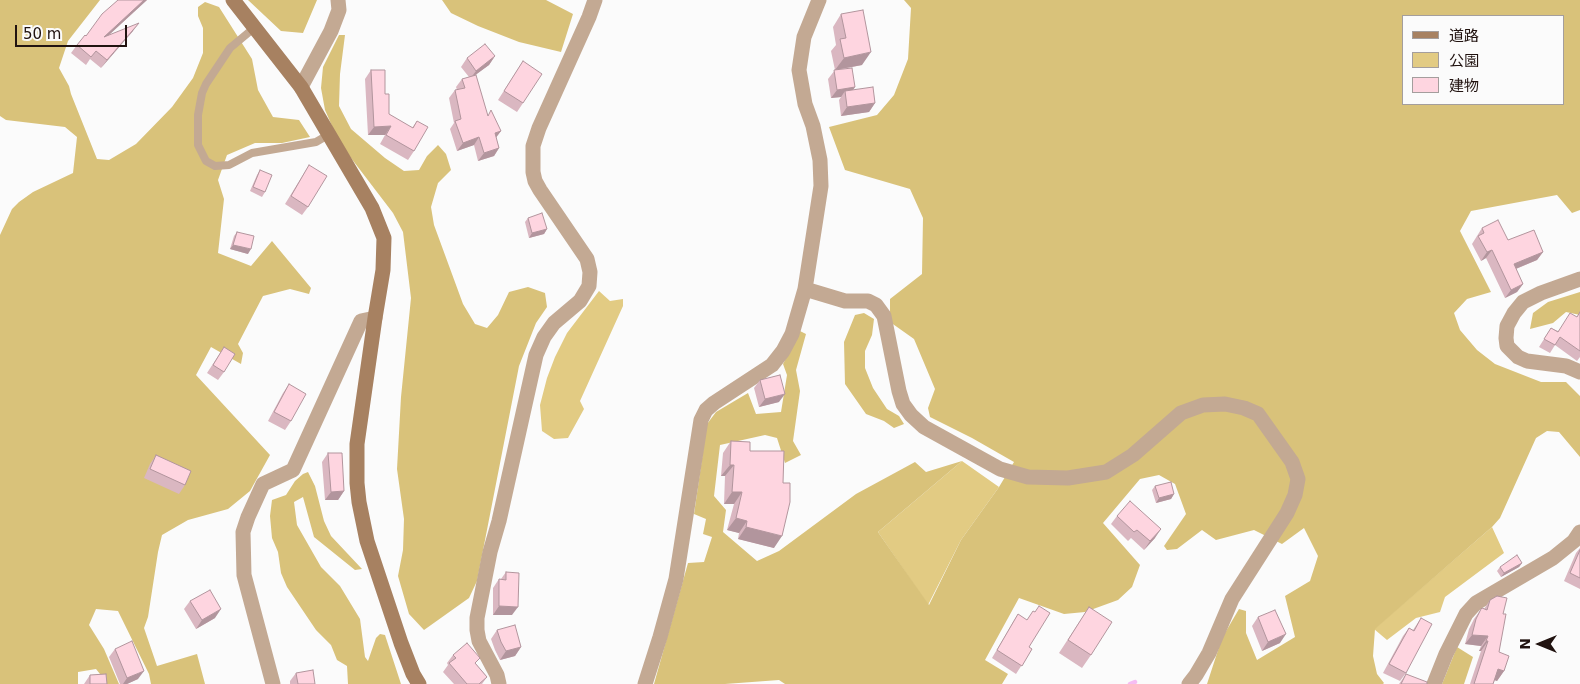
<!DOCTYPE html>
<html>
<head>
<meta charset="utf-8">
<style>
	body { margin:0 }
	#map { position:relative; width:1580px; height:684px; overflow:hidden; background:#fbfbfb; font-family:"DejaVu Sans","Noto Sans JP",sans-serif }
	canvas { display:block }
	.legend { position:absolute; left:1402px; top:15px; width:162px; height:90px; box-sizing:border-box; background:#fbfbfb; border:1px solid #a49e9d; margin:0; padding:6px 9px; list-style:none; font-size:15px; color:#211310 }
	.legend li { display:flex; align-items:center; gap:10px; height:25px }
	.legend b { width:25px; border:1px solid #a49e9d }
	.north { position:absolute; left:1515px; top:619px; width:50px; height:50px; -webkit-text-stroke:4px #fbfbfb; paint-order:stroke; rotate:270deg; font-size:14px; font-weight:700; line-height:20px; text-align:center; color:#211310 }
	.north::after { content:''; display:block; margin:auto; width:18px; height:22px; background:#211310; clip-path:polygon(50% 0,100% 100%,50% 72%,0 100%) }
	.scale { position:absolute; left:15px; top:25px; width:112px; height:22px; box-sizing:border-box; border:2px solid #211310; border-top:0; padding-left:6px; font-size:15px; line-height:18px; white-space:nowrap; color:#211310; -webkit-text-stroke:4px #fbfbfb; paint-order:stroke }
</style>
</head>
<body>
<div id="map">
<canvas width="1580" height="684"></canvas>
<ul class="legend">
<li><b style="height:6px;background:#a78161"></b>道路</li>
<li><b style="height:14px;background:#e2cb83"></b>公園</li>
<li><b style="height:14px;background:#fed5e0"></b>建物</li>
</ul>
<div class="north">N</div>
<div class="scale">50 m</div>
</div>
<script>
const ctx = document.querySelector('canvas').getContext('2d');
ctx.lineJoin = 'round';
function fillPath(path, color) {
  ctx.fillStyle = color;
  ctx.fill(path, 'evenodd');
}
function poly(rows) {
  const path = new Path2D();
  for (const r of rows) {
    path.moveTo(r[0], r[1]);
    for (let i = 2; i < r.length; i += 2) path.lineTo(r[i], r[i + 1]);
  }
  return path;
}
function strokePath(path, color, width, dash) {
  ctx.strokeStyle = color;
  ctx.lineWidth = width;
  ctx.lineCap = dash ? 'butt' : 'round';
  ctx.setLineDash(dash || []);
  ctx.stroke(path);
}
fillPath(poly([
	[599,291,610,301,623,299,623,306,580,401,584,409,568,438,554,439,542,431,540,405,547,378,555,357,567,333],
	[962,461,999,487,961,540,928,605,878,532],
	[1492,527,1504,553,1445,597,1440,612,1416,618,1387,640,1374,629]
]), '#e2cb83');
fillPath(poly([
	[0,0,100,0,68,41,59,68,69,86,71,94,97,159,109,160,136,144,172,107,193,78,203,53,203,28,198,16,198,7,205,2,219,7,252,59,258,90,273,117,299,120,310,137,282,143,255,143,227,155,218,180,224,199,218,253,251,266,272,241,311,288,309,294,290,289,263,296,238,344,243,353,241,364,211,347,196,375,270,455,250,491,228,509,188,520,162,535,158,552,148,617,144,628,157,666,197,654,205,684,151,684,149,674,118,611,96,609,89,625,104,649,119,684,105,684,104,679,96,669,78,672,78,684,0,684,0,235,12,209,19,202,33,192,73,173,77,137,65,127,6,120,0,116],
	[248,0,317,0,303,33,281,31],
	[442,0,546,0,573,14,561,52,519,42,478,26,451,13],
	[904,0,1580,0,1580,210,1572,213,1557,195,1471,211,1460,231,1491,292,1467,299,1454,313,1460,330,1477,350,1495,364,1541,382,1566,382,1580,396,1580,457,1559,432,1547,431,1536,438,1500,518,1492,527,1375,629,1373,656,1377,674,1384,683,1383,684,1207,684,1222,638,1239,609,1246,611,1246,633,1257,660,1295,637,1285,596,1310,581,1318,556,1304,528,1282,544,1254,530,1216,540,1202,530,1177,549,1167,550,1164,546,1186,514,1175,484,1159,475,1140,479,1103,523,1140,565,1132,587,1118,600,1085,612,1064,614,1019,598,985,660,1008,674,1002,684,785,684,779,680,725,684,654,684,688,563,704,562,712,537,703,534,706,519,694,514,707,424,716,412,748,393,756,414,781,412,787,375,783,364,800,331,806,334,796,370,800,391,793,441,801,455,785,463,777,438,765,435,720,445,714,496,726,510,723,532,757,561,779,551,856,494,915,462,926,472,962,461,878,532,929,605,961,540,999,487,1014,462,972,438,930,417,928,408,935,389,914,339,890,322,890,299,922,274,923,218,910,189,845,170,829,127,877,115,894,95,908,59,911,8],
	[1404,16,1564,16,1564,104,1404,104],
	[339,35,345,35,340,74,339,106,351,129,385,158,404,171,419,170,427,156,438,145,446,154,451,170,438,183,431,207,434,225,463,304,475,324,487,328,498,315,509,292,528,287,545,293,547,307,536,323,519,366,477,581,469,598,424,630,409,614,398,576,403,550,404,519,397,469,401,397,411,298,403,232,393,213,351,158,336,135,325,110,321,88,323,67],
	[1580,292,1580,315,1566,312,1553,323,1530,329,1533,313,1548,302],
	[864,313,874,319,872,335,865,351,865,368,873,388,887,409,899,416,904,424,894,428,884,421,866,414,845,384,844,342,855,315],
	[308,472,315,486,324,521,331,536,362,569,355,570,314,537,303,497,294,502,297,525,321,567,340,586,360,619,365,657,368,661,376,638,380,634,385,635,401,684,348,684,347,666,337,660,331,645,316,630,287,587,281,573,278,552,272,538,270,516,272,500,286,495,295,481,303,474],
	[1457,647,1473,657,1464,684,1442,684]
]), '#d9c27a');
strokePath(poly([
	[1130,684,1135,682]
]), '#f6bdf2', 4.5);
strokePath(poly([
	[254,28,230,48,206,84,202,93,198,115,198,145,206,161,215,166,229,165,252,153,316,142,328,135]
]), '#c3a993', 8);
strokePath(poly([
	[301,87,331,31,339,10,338,0],
	[1580,279,1541,293,1523,302,1514,313,1507,326,1506,338,1507,346,1518,357,1527,361,1566,366,1580,372],
	[805,289,845,301,868,301,876,305,884,316,899,391,903,404,911,415,924,427,1000,469,1028,477,1068,478,1106,472,1133,455,1181,413,1203,405,1225,404,1244,408,1258,414,1292,462,1298,479,1295,495,1287,513,1232,599,1209,653,1196,675,1189,684],
	[273,684,244,575,243,532,248,517,263,484,293,470,361,321,375,318],
	[499,684,497,675,479,641,477,630,477,618,490,552,499,521,536,355,544,337,554,323,580,301,589,286,590,272,587,259,540,190,535,181,533,172,533,146,539,128,589,17,595,0],
	[645,684,660,637,676,579,701,420,706,410,714,403,772,365,783,351,792,334,805,289,821,186,820,160,813,126,805,104,799,70,804,37,819,0],
	[1434,684,1446,654,1466,614,1476,603,1553,558,1574,541,1580,532]
]), '#c3a993', 15);
strokePath(poly([
	[233,0,301,87,372,208,384,238,383,270,375,318,357,444,357,483,359,502,367,541,401,643,413,674,419,684]
]), '#a78161', 15);
fillPath(poly([
	[118,0,147,0,109,35,133,31,101,68,90,59,86,65,71,53,77,45,86,36],
	[841,14,862,65,837,70,855,87,853,90,875,103,869,112,841,116,839,100,841,97,831,98,828,79,835,70,831,51,836,45,833,27],
	[495,56,489,65,475,75,488,116,501,131,496,137,499,148,494,156,478,161,474,145,457,151,450,129,454,123,449,98,455,90,457,90,456,87,462,79,469,77,461,67,467,58],
	[523,61,523,103,517,112,498,100],
	[371,70,385,94,389,114,412,128,417,121,414,151,408,160,380,144,385,135,368,135,365,79],
	[309,165,308,207,302,215,285,204],
	[260,170,265,192,262,197,250,191,257,175],
	[528,218,547,229,544,234,529,238,525,222],
	[1482,228,1508,240,1543,252,1537,260,1516,269,1523,284,1517,292,1505,298,1486,258,1481,261,1472,244],
	[237,232,248,254,230,249,234,236],
	[1580,312,1580,357,1577,361,1555,345,1550,353,1539,347,1551,328,1558,331,1577,317],
	[224,347,224,372,218,380,207,373],
	[760,380,779,402,759,407,754,388],
	[289,384,291,421,285,430,268,421,283,393],
	[731,441,750,451,774,548,738,539,739,533,727,530,734,504,724,504,725,476,721,476,723,453],
	[328,453,344,491,338,500,325,500,322,462],
	[156,455,185,485,179,494,144,478,150,464],
	[1155,486,1174,494,1171,499,1156,503,1152,490],
	[1117,516,1155,538,1144,550,1131,538,1128,541,1111,524],
	[1580,548,1580,589,1564,581,1576,553],
	[1522,563,1519,567,1501,577,1497,571,1500,567],
	[506,572,512,615,493,615,493,588,499,579,501,579],
	[1490,600,1503,614,1499,652,1504,671,1497,681,1495,680,1493,684,1470,684,1481,651,1479,651,1481,646,1465,644,1469,629,1474,619,1482,608,1484,609],
	[190,601,215,618,196,629,184,609],
	[1089,607,1091,655,1082,668,1059,653],
	[1018,614,1029,647,1032,649,1016,674,992,658,1013,622],
	[1258,617,1280,643,1262,651,1252,626],
	[1421,618,1406,673,1400,681,1383,673,1403,636,1409,628,1413,630],
	[497,630,521,647,515,656,500,660,495,650,491,639],
	[115,649,138,679,127,684,120,684,109,657],
	[453,655,476,664,487,677,482,684,454,684,443,672,448,665,447,663],
	[296,673,315,684,290,684,290,681],
	[1406,674,1427,684,1399,684],
	[90,675,107,684,84,684]
]), '#dab7c1');
fillPath(poly([
	[144,0,147,0,98,45,104,37],
	[139,23,133,31,101,68,107,60],
	[871,52,862,65,835,70,844,58],
	[495,56,489,65,470,79,476,71],
	[855,87,849,96,845,91,841,97,831,98,837,90],
	[875,103,869,112,841,116,847,107],
	[391,126,385,135,368,135,374,127],
	[501,131,495,139,495,133],
	[479,137,474,145,457,151,463,143],
	[499,148,494,156,478,161,484,153],
	[547,229,544,234,529,238,532,233],
	[233,245,251,249,248,254,230,249],
	[1492,250,1486,258,1481,261,1487,252],
	[1543,252,1537,260,1508,272,1514,264],
	[1523,284,1517,292,1505,298,1511,290],
	[785,394,779,402,759,407,765,399],
	[730,465,734,465,725,476,721,476],
	[344,491,338,500,325,500,331,492],
	[732,492,742,492,734,504,724,504],
	[1174,494,1171,499,1156,503,1159,498],
	[736,518,747,521,739,533,727,530],
	[746,527,782,536,774,548,738,539],
	[1161,529,1155,538,1144,550,1150,541],
	[1522,563,1519,567,1501,577,1504,573],
	[499,606,518,607,512,615,493,615],
	[221,609,215,618,196,629,202,620],
	[1286,634,1280,643,1262,651,1268,642],
	[1472,635,1488,636,1481,646,1465,644],
	[1486,641,1488,641,1481,651,1479,651],
	[521,647,515,656,500,660,506,651],
	[1498,669,1504,671,1497,681,1491,679],
	[144,671,138,679,127,684,123,684,127,678]
]), '#b2959d');
const building = poly([
	[118,0,144,0,104,37,139,23,107,60,96,51,91,57,77,45,85,35,86,36,102,14,118,0],
	[863,10,871,52,844,58,840,39,846,38,841,14,863,10],
	[485,44,495,56,476,71,467,58,485,44],
	[523,61,542,74,523,103,504,91,523,61],
	[852,68,855,87,837,90,834,70,852,68],
	[371,70,385,70,385,94,389,94,389,114,413,128,417,121,428,127,414,151,386,135,391,126,374,127,371,70],
	[476,75,488,116,491,110,501,131,495,133,499,148,484,153,479,137,463,143,455,121,461,119,455,90,465,88,462,79,476,75],
	[873,87,875,103,847,107,845,91,873,87],
	[309,165,327,176,308,207,291,196,309,165],
	[260,170,272,175,265,192,253,187,260,170],
	[542,213,547,229,532,233,528,218,542,213],
	[1498,220,1508,240,1534,230,1543,252,1514,264,1523,284,1511,290,1492,250,1487,252,1478,236,1484,233,1482,228,1498,220],
	[237,232,254,236,251,249,233,245,237,232],
	[1580,312,1580,351,1560,337,1555,345,1544,339,1551,328,1558,332,1570,313,1577,317,1580,312],
	[224,347,235,354,224,372,213,365,224,347],
	[780,375,785,394,765,399,760,380,780,375],
	[289,384,306,394,291,421,274,412,289,384],
	[731,441,750,442,750,451,784,451,783,483,790,483,790,502,782,536,746,527,747,521,736,518,742,492,732,492,734,465,730,465,731,441],
	[328,453,342,453,344,491,331,492,328,453],
	[156,455,191,471,185,485,150,469,156,455],
	[1171,482,1174,494,1159,498,1155,486,1171,482],
	[1130,501,1161,529,1150,541,1137,530,1134,532,1117,516,1130,501],
	[1580,550,1580,578,1570,573,1580,550],
	[1517,555,1522,563,1504,573,1500,567,1517,555],
	[506,572,519,573,518,607,499,606,499,579,506,580,506,572],
	[210,590,221,609,202,620,190,601,210,590],
	[1497,596,1507,598,1503,614,1506,614,1499,652,1509,656,1504,671,1498,669,1493,684,1474,684,1488,641,1486,641,1488,636,1472,635,1476,619,1481,609,1482,608,1487,610,1490,600,1497,596],
	[1039,606,1050,613,1029,647,1032,649,1022,666,997,650,1018,614,1027,620,1033,611,1035,612,1039,606],
	[1089,607,1112,622,1091,655,1068,640,1089,607],
	[1275,610,1286,634,1268,642,1258,617,1275,610],
	[1421,618,1432,624,1406,673,1389,664,1409,628,1414,631,1421,618],
	[515,625,521,647,506,651,501,642,497,630,515,625],
	[132,641,144,671,127,678,115,649,132,641],
	[467,643,480,658,475,663,487,677,479,684,467,684,449,663,456,658,453,655,467,643],
	[313,670,315,684,298,684,296,673,313,670],
	[106,674,107,684,90,684,90,675,106,674],
	[1406,674,1427,682,1427,684,1401,684,1406,674]
]);
fillPath(building, '#fed5e0');
strokePath(building, '#b2959d', 1);
</script>
</body>
</html>
